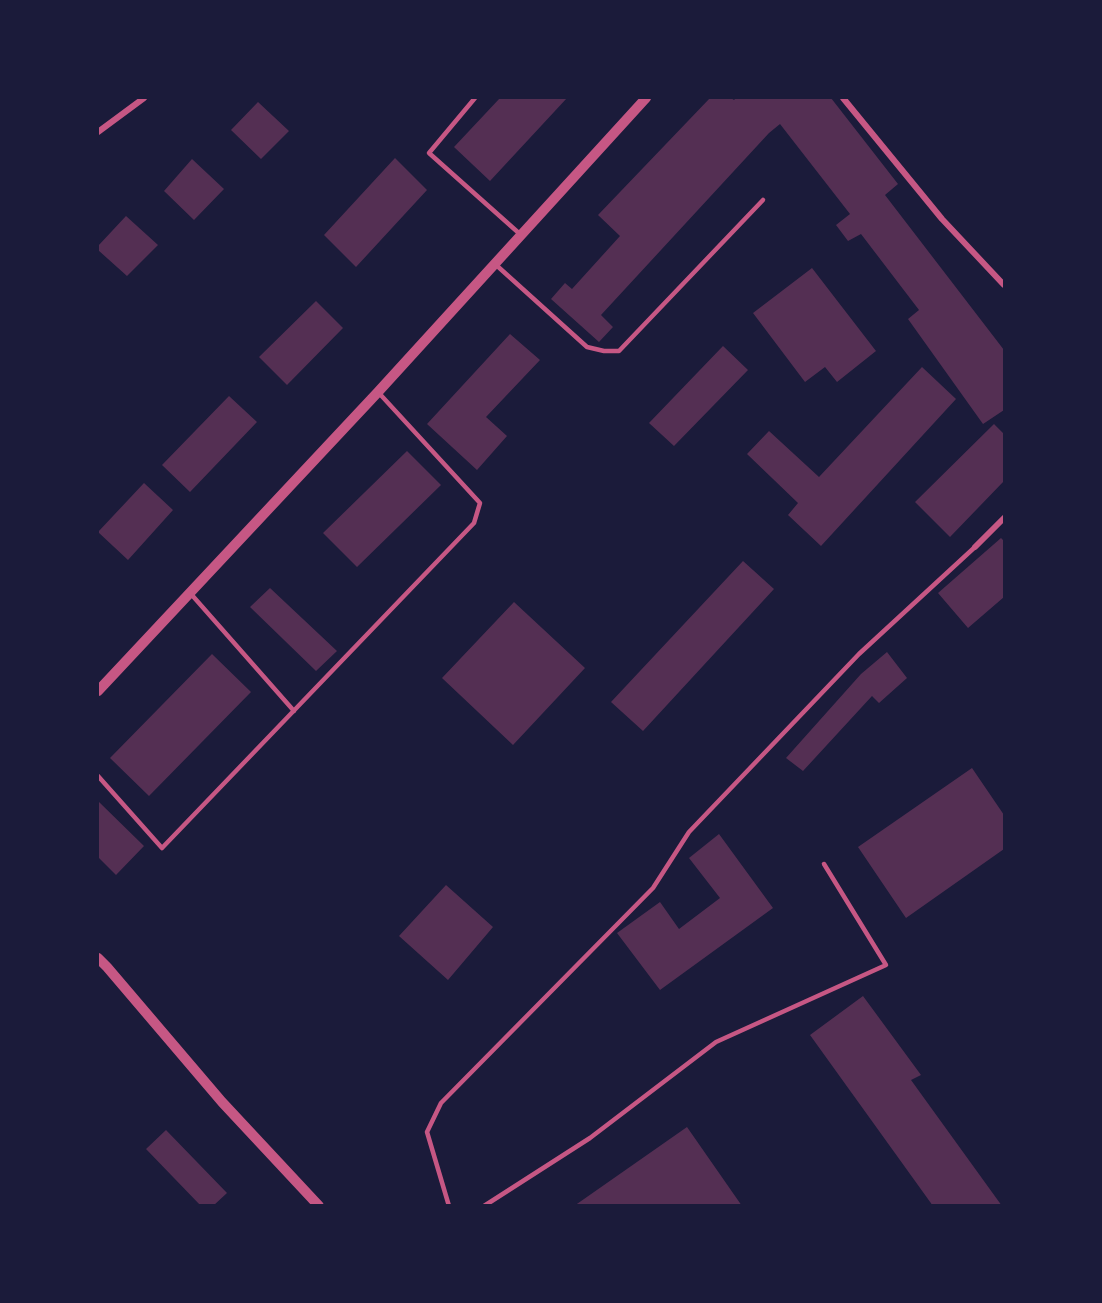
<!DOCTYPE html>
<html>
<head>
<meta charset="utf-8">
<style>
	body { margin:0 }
	#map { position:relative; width:1102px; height:1303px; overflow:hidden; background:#1b1b3a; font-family:Rubik,sans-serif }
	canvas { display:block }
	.frame { position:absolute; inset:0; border:99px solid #1b1b3a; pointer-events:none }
</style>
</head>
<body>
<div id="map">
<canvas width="1102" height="1303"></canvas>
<div class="frame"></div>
</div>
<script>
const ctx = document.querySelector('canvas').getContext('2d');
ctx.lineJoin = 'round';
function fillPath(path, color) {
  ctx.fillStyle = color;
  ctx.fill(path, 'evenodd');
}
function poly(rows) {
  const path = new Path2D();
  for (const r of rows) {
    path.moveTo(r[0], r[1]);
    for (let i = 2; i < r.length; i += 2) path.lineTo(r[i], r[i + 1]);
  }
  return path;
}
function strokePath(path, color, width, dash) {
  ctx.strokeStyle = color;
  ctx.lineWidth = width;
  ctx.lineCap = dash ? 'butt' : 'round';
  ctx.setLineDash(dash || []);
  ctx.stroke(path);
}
fillPath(poly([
	[500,98,567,98,490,181,454,147],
	[710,98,731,98,734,100,736,98,831,98,898,184,885,195,1004,350,1004,410,983,424,908,319,919,310,861,234,848,241,836,225,850,214,780,124,769,133,601,315,613,327,599,342,551,299,565,283,572,289,620,236,598,215],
	[258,102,289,131,261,159,231,130],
	[395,158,427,190,356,267,324,235],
	[192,159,224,189,194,220,164,191],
	[126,216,158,245,127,276,98,250,98,246],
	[812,268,876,351,837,382,825,367,805,382,753,313],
	[316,301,343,328,287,385,259,357],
	[510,334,540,360,486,417,507,436,477,470,427,424],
	[723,346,748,370,674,446,649,423],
	[922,367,956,399,821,546,788,515,798,503,747,454,769,431,819,477],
	[229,396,257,422,190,492,162,465],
	[994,424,1004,434,1004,481,950,537,915,502],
	[407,451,441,485,357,567,323,533],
	[144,483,173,510,128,560,98,532],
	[1001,538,1004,541,1004,597,968,628,938,593],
	[743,561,774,589,643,731,611,702],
	[270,588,337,651,316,671,250,607],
	[514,602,585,668,513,745,442,678],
	[887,652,907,678,879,703,872,696,803,771,786,758,861,674],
	[212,654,251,692,149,796,110,758],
	[972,768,1004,815,1004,849,906,918,858,847],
	[98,801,144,846,116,875,98,857],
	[719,834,773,908,660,990,617,933,660,902,679,929,720,898,689,858],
	[446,885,493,927,448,980,399,936],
	[863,996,921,1075,911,1080,1002,1206,933,1206,810,1035],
	[687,1127,742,1206,574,1206],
	[166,1130,227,1193,213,1206,201,1206,146,1149]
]), '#542f53');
strokePath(poly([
	[475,98,429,153,521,235],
	[495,264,587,347,604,351,619,351,763,200],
	[191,594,294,711],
	[98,776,162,848,474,523,480,503,378,392],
	[449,1206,427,1132,441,1103,653,888,689,832,859,654,975,547],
	[484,1206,590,1138,716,1042,886,965,824,864]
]), '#c65784', 4.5);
strokePath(poly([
	[843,98,942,219,1004,285],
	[98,132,144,98],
	[975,547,1004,518]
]), '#c65784', 6);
strokePath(poly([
	[98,691,378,392,646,98],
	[98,958,107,967,222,1102,319,1206]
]), '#c65784', 10);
</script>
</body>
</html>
